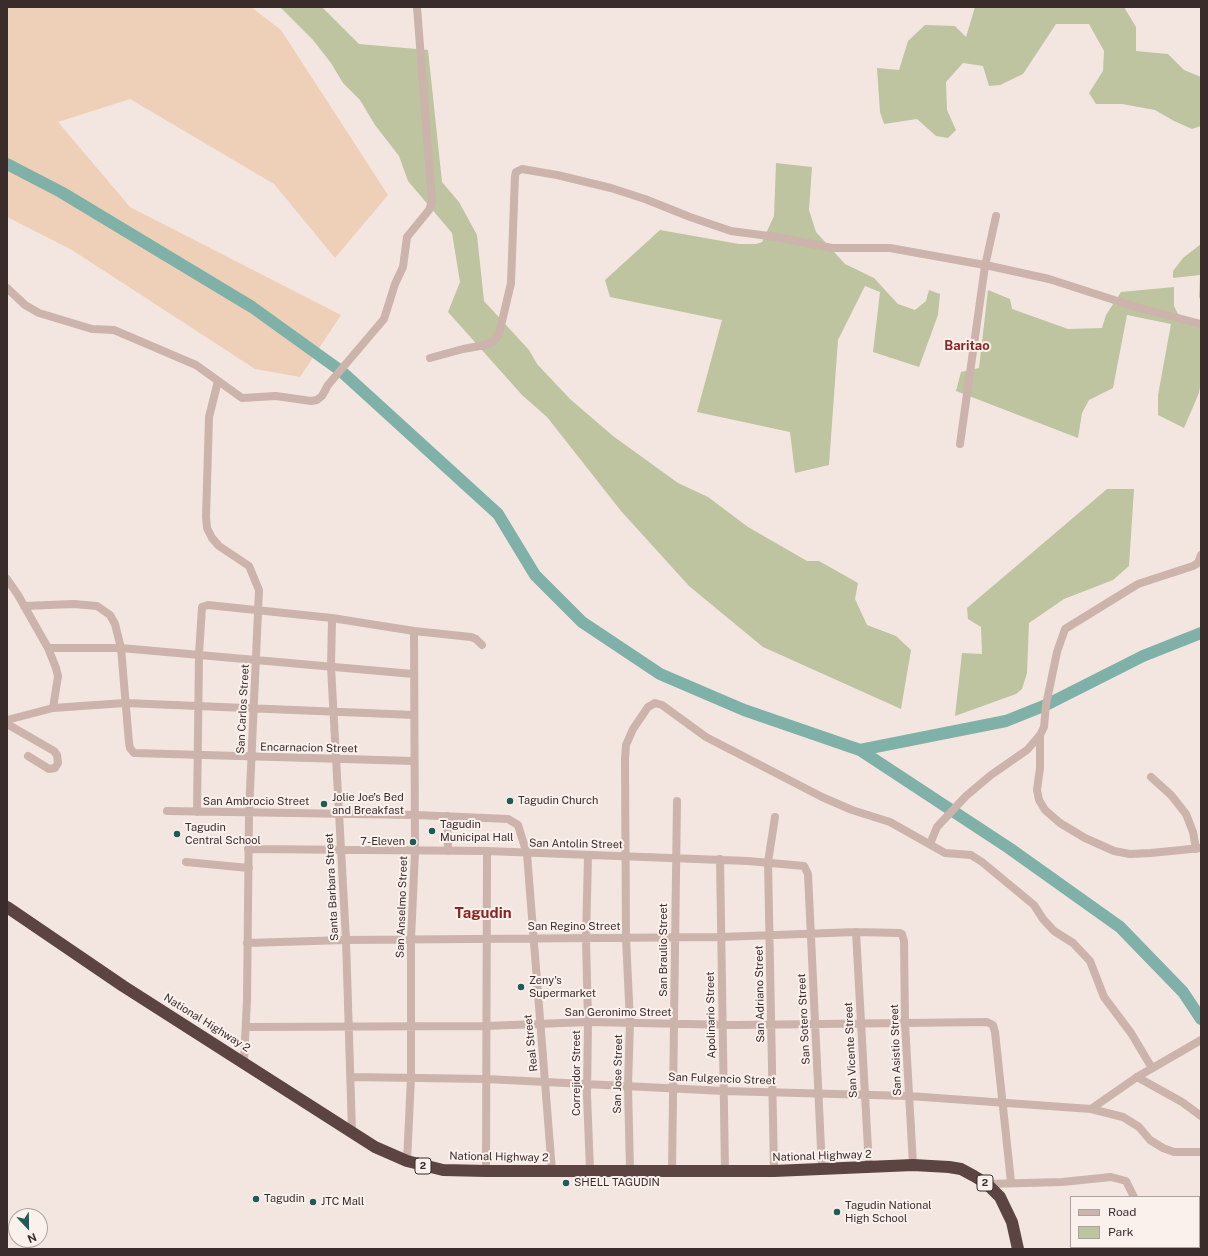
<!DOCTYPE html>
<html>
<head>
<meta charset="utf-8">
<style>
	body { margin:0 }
	#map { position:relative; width:1208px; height:1256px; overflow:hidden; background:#f3e6e0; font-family:"Public Sans",sans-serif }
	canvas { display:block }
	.frame { position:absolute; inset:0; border:8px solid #3a2c2b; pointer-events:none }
	.legend { position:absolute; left:1070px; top:1196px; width:130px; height:52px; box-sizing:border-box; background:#faf1ed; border:1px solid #ada29f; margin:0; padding:5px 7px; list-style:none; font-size:12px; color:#3a2c2b }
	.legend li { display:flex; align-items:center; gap:8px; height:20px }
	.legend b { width:20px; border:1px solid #ada29f }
	.north { position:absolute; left:8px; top:1208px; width:40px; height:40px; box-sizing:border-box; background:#faf1ed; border:1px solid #ada29f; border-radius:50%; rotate:158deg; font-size:11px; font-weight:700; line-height:16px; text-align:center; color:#3a2c2b }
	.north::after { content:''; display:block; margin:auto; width:14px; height:18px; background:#205c53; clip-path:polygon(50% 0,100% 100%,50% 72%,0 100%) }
</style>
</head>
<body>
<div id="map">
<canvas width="1208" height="1256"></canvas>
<div class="frame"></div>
<ul class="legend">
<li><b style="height:5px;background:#ccb3ab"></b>Road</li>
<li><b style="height:11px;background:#bec3a0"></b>Park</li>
</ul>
<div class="north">N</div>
</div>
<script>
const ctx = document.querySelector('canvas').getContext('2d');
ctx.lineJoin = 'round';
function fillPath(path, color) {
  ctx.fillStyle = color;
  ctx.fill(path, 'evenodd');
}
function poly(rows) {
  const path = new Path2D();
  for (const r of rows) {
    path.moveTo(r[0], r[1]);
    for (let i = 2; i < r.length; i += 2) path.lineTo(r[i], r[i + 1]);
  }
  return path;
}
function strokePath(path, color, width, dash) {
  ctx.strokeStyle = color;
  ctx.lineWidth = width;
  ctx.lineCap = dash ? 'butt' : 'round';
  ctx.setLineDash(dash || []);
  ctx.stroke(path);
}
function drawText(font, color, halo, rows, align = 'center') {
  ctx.font = font + ' "Public Sans",sans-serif';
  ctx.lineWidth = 4;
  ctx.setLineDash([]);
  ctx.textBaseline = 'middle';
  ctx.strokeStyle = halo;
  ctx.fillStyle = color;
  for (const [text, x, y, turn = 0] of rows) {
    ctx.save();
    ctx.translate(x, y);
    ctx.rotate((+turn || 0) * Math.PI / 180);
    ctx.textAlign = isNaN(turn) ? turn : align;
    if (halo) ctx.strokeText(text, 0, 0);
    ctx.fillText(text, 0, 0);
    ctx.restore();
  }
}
fillPath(poly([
	[280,7,322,7,359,44,428,50,442,182,459,202,477,235,484,301,529,350,537,364,570,399,613,436,678,483,708,497,748,527,807,561,819,561,858,583,855,599,867,625,896,636,911,650,901,709,763,647,689,586,621,511,547,417,522,395,448,312,460,282,452,233,408,181,399,156,375,125,360,100,343,83,331,63,313,40],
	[975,7,1124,7,1136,27,1136,51,1168,54,1184,70,1201,77,1201,126,1192,129,1174,121,1155,110,1122,104,1096,104,1089,93,1103,71,1104,51,1089,24,1056,24,1023,74,1000,85,989,86,983,66,963,63,946,82,947,110,956,130,948,138,936,136,917,119,884,124,880,112,877,68,899,70,908,41,925,25,955,26,966,37],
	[776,163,812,167,809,210,816,232,845,264,874,278,898,304,915,310,926,301,929,290,940,294,938,315,919,367,873,352,880,292,865,286,838,340,829,465,795,473,790,432,697,412,722,320,610,297,605,280,660,230,739,244,756,244,762,242,774,216],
	[1201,244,1201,299,1199,298,1200,275,1173,278,1173,271,1183,258],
	[1174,287,1174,306,1179,316,1201,321,1201,380,1199,393,1184,428,1158,415,1158,395,1171,324,1127,315,1113,388,1089,400,1082,413,1078,438,956,391,961,372,979,368,988,290,1010,299,1012,309,1068,329,1102,328,1106,315,1121,292],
	[1107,489,1134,489,1129,566,1113,580,1064,599,1029,623,1027,673,1022,689,1016,694,955,716,962,653,982,654,981,627,968,619,967,608]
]), '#bec3a0');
fillPath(poly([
	[7,7,251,7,281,30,388,195,335,258,274,184,130,99,58,122,130,207,341,315,300,377,255,369,72,250,7,217]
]), '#eed0b8');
strokePath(poly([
	[7,164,61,192,252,307,341,371,498,514,535,575,582,622,660,674,744,710,860,750,1009,848,1120,927,1183,992,1201,1019],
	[860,750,1006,721,1046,705,1143,656,1201,633]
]), '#7fb1a8', 12);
strokePath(poly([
	[7,288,25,305,39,313,92,329,114,330,196,365,242,398,276,396,311,401,317,400,322,396,328,385,384,319,395,284,403,267,407,237,429,210,432,202,417,7],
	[430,358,463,349,485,345,494,341,499,334,511,283,515,176,516,172,522,169,557,175,611,188,645,199,690,217,731,231,776,237,832,248,890,248,990,266,1049,279,1136,307,1201,324],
	[218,381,209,417,206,517,207,528,212,538,219,546,249,566,259,590,249,812,247,1000,244,1061],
	[960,444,985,266,996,216],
	[7,579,18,595,48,648,56,668,58,676,53,708],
	[24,606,74,604,97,606,110,615,115,624,121,648,129,743,130,748,134,753,414,761],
	[332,618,331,667,346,940,352,1132],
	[48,648,121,648,413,674],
	[7,720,53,708,125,703,414,715],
	[7,724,54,751,57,755,58,763,55,768,49,769,28,756],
	[1040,735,1040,768,1037,790,1039,800,1045,810,1060,823,1085,838,1114,851,1130,854,1151,853,1201,848],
	[1151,777,1171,795,1186,814,1193,832,1196,849],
	[167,811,416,815,508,819,518,825,527,854,552,1171],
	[197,812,199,654,202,607,208,605,332,618,414,631,471,637,476,639,482,645],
	[447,816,448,851],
	[930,844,937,827,966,796,991,775,1027,750,1040,735,1044,727,1046,705,1057,652,1065,629,1138,584,1193,566,1198,563,1201,555],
	[248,849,487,851,748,861,804,866,808,874,822,1169],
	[588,856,586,938,588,1022,587,1095,590,1170],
	[720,859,725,1171],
	[186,862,249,868],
	[856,932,869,1167],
	[247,943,346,940,721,937,856,932,900,933,902,934,904,941,905,1023,913,1165],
	[246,1027,486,1026,588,1022,736,1025,987,1022,993,1025,995,1032,1011,1182],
	[351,1077,486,1079,724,1091,909,1096,1091,1109,1123,1117,1139,1127,1150,1140,1163,1148,1174,1152,1201,1152],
	[1137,1077,1182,1102,1201,1116],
	[1091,1109,1137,1077,1201,1040],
	[407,1161,411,1078,411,939,415,852,414,631],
	[486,1171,487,851],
	[630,1171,628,1086,630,1022,626,938,625,758,626,745,633,729,648,707,655,703,662,705,706,737,822,797,852,810,890,822,945,853,971,855,982,862,1034,905,1043,919,1054,931,1073,943,1090,961,1104,997,1131,1033,1152,1068],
	[672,1171,677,801],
	[774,1171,768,862,775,817],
	[987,1184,1062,1182,1111,1177,1126,1181,1134,1197],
	[1148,1247,1149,1249]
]), '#ccb3ab', 8);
strokePath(poly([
	[7,907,123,986,375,1147,407,1161,443,1170,486,1171,774,1171,913,1165,949,1167,961,1169,974,1176,987,1184,1000,1197,1012,1222,1018,1249]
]), '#5b4442', 12);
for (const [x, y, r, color] of [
	[510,801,4,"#205c53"],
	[324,804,4,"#205c53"],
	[432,831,4,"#205c53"],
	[177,834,4,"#205c53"],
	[413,842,4,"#205c53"],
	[521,987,4,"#205c53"],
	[566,1183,4,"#205c53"],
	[256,1199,4,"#205c53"],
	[313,1202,4,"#205c53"],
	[837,1212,4,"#205c53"]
]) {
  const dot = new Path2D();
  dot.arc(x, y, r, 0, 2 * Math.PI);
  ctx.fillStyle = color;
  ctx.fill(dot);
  strokePath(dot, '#faf1ed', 1.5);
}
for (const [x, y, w] of [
	[423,1166,16],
	[985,1183,16]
]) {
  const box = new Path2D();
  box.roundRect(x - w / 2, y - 8, w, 16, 3);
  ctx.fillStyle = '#faf1ed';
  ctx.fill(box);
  strokePath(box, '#3a2c2b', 1);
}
drawText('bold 10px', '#3a2c2b', null, [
	["2",423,1166],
	["2",985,1183]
]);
drawText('11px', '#3a2c2b', '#faf1ed', [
	["San Carlos Street",243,709,-87],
	["Encarnacion Street",309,748,1],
	["San Ambrocio Street",256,802],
	["San Antolin Street",576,844,1],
	["Santa Barbara Street",332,887,-93],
	["San Anselmo Street",402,907,-88],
	["San Regino Street",574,927],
	["San Braulio Street",664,950,-90],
	["San Adriano Street",760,994,-91],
	["San Geronimo Street",618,1013],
	["Apolinario Street",711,1015,-91],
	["San Sotero Street",804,1019,-93],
	["National Highway 2",207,1023,32],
	["Real Street",531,1043,-96],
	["San Vicente Street",851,1050,-93],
	["San Asistio Street",896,1050,-92],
	["Correjidor Street",577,1073,-90],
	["San Jose Street",618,1074,-89],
	["San Fulgencio Street",722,1079,2],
	["National Highway 2",822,1156,-2],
	["National Highway 2",499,1157,1]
]);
drawText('11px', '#3a2c2b', '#faf1ed', [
	["Jolie Joe's Bed",332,798],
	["and Breakfast",332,811],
	["Tagudin Church",518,801],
	["Tagudin",440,825],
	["Municipal Hall",440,838],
	["Tagudin",185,828],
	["Central School",185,841],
	["7-Eleven",405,842,"right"],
	["Zeny's",529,981],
	["Supermarket",529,994],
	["SHELL TAGUDIN",574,1183],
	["Tagudin",264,1199],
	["JTC Mall",321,1202],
	["Tagudin National",845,1206],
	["High School",845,1219]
], 'left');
drawText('bold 13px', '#892623', '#faf1ed', [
	["Baritao",967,346]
]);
drawText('bold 15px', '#892623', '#faf1ed', [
	["Tagudin",483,913]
]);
</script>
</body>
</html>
